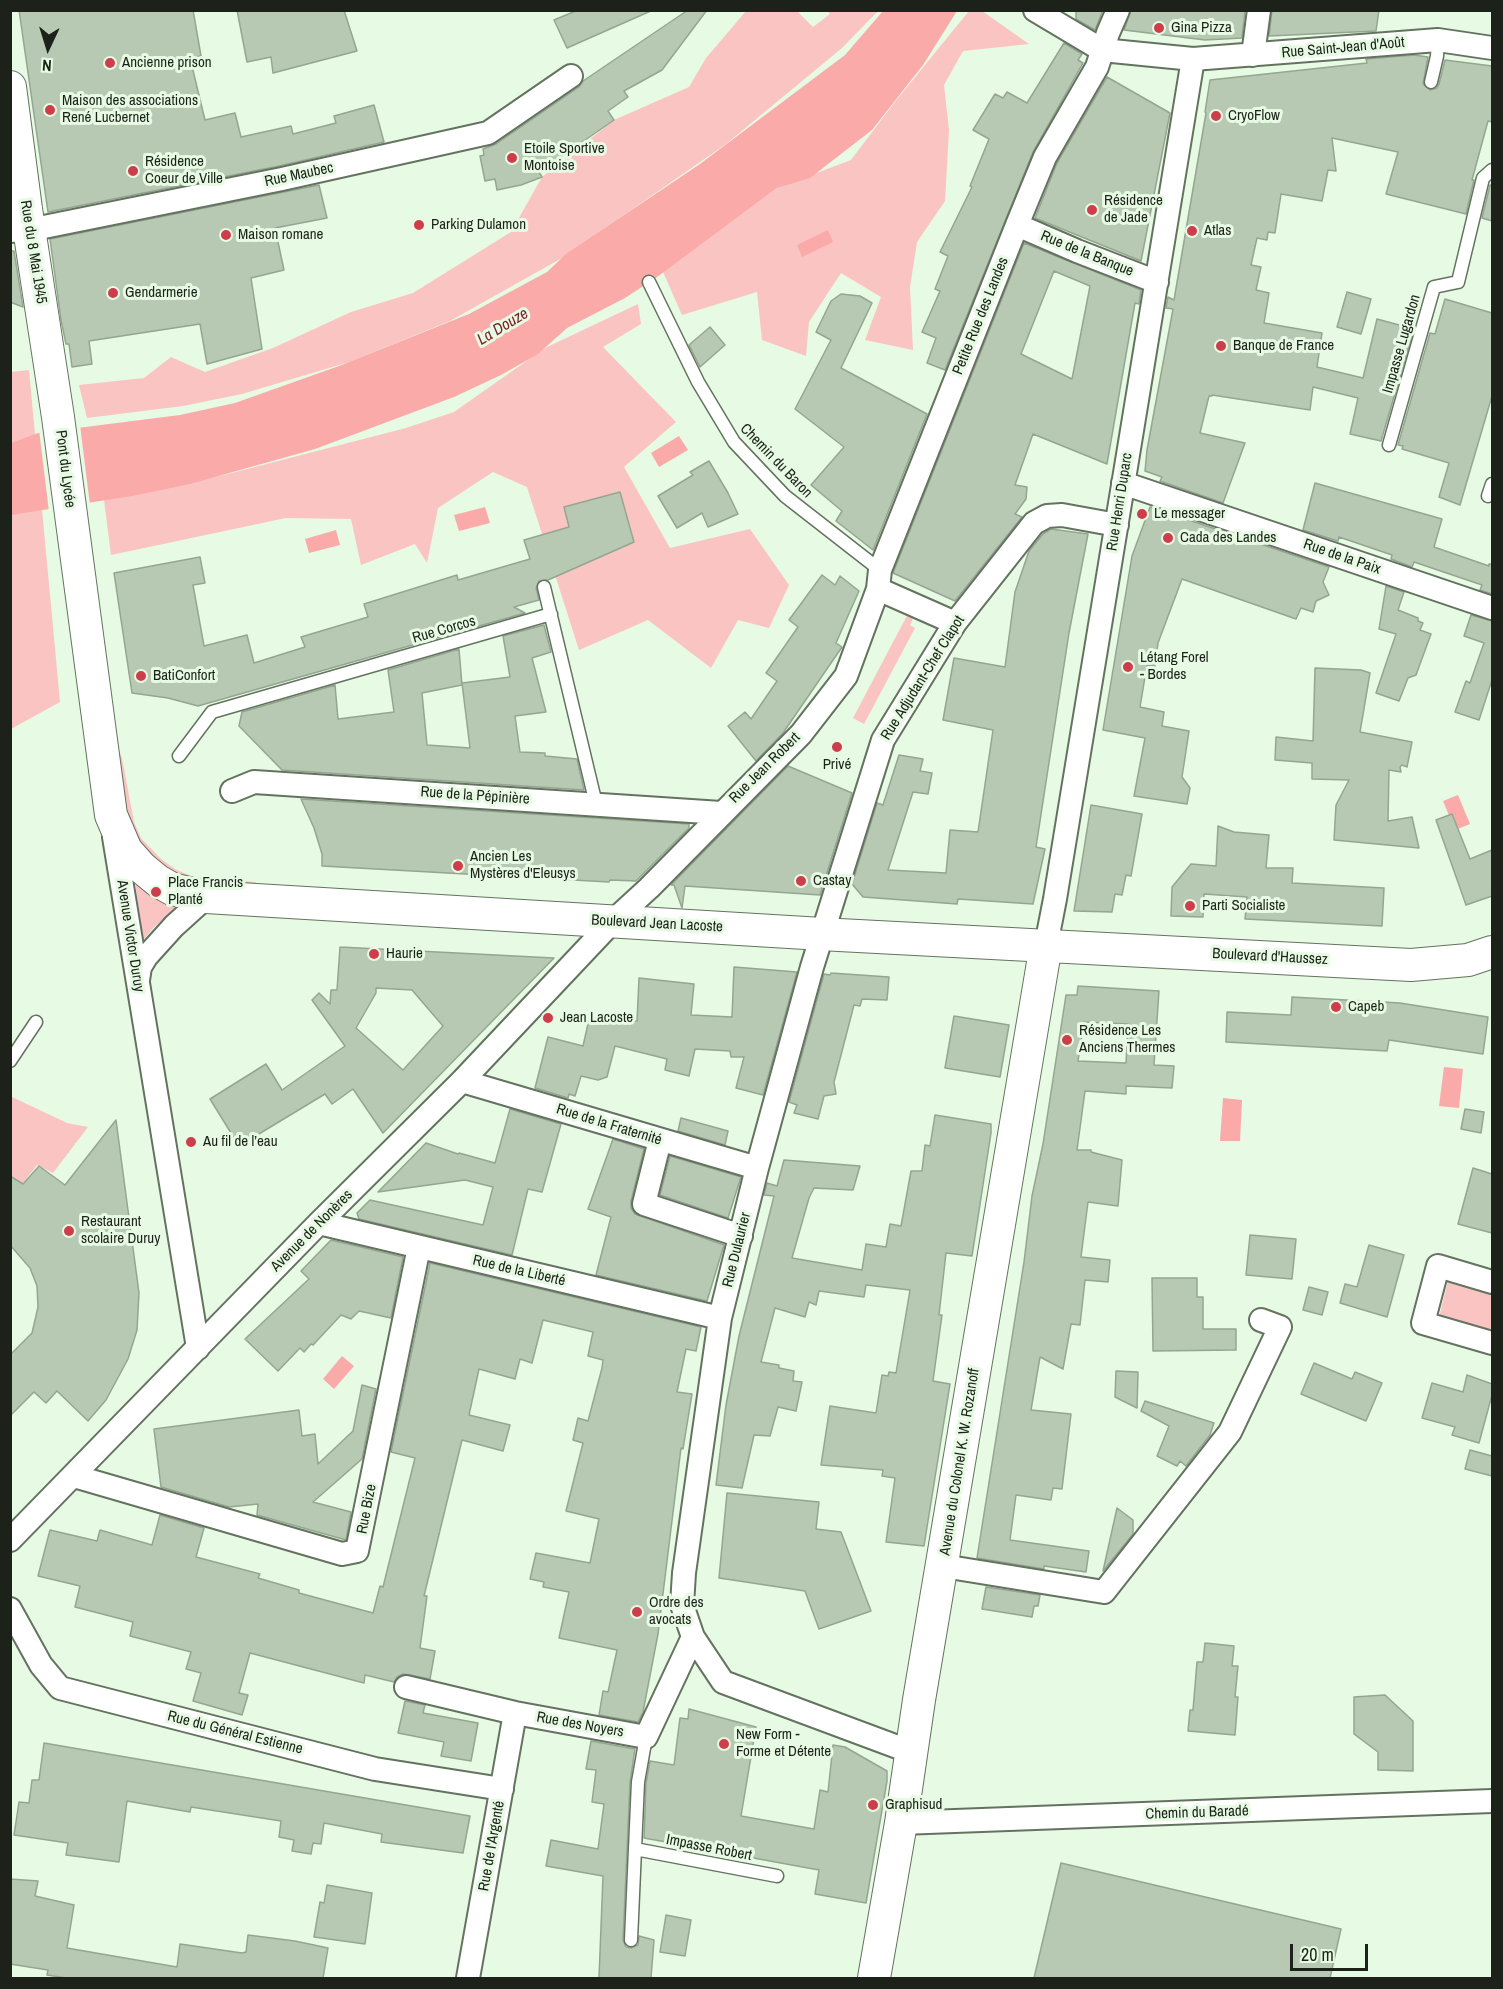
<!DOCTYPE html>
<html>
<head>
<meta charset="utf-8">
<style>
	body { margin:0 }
	#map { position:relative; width:1503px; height:1989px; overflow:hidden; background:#e7fae3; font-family:"Archivo Narrow",sans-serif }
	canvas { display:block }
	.frame { position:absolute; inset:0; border:12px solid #1c221a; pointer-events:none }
	.north { position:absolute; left:18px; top:18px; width:60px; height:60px; -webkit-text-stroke:4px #e7fae3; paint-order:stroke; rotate:184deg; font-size:16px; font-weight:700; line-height:24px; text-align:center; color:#1c221a }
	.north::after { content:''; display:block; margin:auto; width:21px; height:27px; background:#1c221a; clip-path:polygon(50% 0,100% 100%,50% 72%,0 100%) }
	.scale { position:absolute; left:1290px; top:1944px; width:78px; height:27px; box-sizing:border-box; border:3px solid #1c221a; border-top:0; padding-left:8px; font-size:18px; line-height:21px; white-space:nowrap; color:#1c221a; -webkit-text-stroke:4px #e7fae3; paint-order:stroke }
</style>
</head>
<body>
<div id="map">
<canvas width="1503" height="1989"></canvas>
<div class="frame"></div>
<div class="north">N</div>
<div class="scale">20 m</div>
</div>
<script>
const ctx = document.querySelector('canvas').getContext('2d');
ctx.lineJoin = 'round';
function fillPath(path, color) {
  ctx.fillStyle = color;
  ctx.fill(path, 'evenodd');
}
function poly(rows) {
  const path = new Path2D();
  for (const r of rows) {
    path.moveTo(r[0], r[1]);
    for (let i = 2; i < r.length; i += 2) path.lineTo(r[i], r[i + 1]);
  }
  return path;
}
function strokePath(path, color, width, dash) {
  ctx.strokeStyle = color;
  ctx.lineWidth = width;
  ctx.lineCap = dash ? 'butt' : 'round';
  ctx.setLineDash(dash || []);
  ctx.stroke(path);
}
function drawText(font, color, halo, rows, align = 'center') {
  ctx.font = font + ' "Archivo Narrow",sans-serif';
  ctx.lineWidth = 6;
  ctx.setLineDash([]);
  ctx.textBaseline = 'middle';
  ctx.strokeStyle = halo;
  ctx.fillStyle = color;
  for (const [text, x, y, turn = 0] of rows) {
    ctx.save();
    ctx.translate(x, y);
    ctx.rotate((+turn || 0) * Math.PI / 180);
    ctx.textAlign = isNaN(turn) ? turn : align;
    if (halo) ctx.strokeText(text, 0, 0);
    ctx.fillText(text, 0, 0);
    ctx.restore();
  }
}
fillPath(poly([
	[746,11,797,11,813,27,830,14,827,11,878,11,842,48,726,144,562,258,450,321,349,362,242,394,183,406,87,418,79,385,144,378,171,357,205,372,273,348,351,312,413,293,511,232,542,177,614,120,689,87,706,58],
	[969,11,982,11,1029,44,963,51,944,85,949,130,945,201,917,242,910,287,913,350,865,340,881,297,841,273,809,322,806,356,762,340,757,292,682,315,663,272,777,188,851,160,894,103],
	[638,304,641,324,603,347,676,422,624,467,670,548,750,529,789,585,769,628,738,620,711,668,648,620,579,650,527,487,493,472,438,508,427,563,415,544,361,565,351,519,286,518,111,555,104,500,224,475,406,428,454,412,545,348],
	[29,370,60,702,11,729,11,372],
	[910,610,916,612,910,625,915,628,864,724,853,718],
	[118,752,120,753,122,758,134,822,141,838,161,859,175,869,193,877,255,882,257,884,209,885,169,872,143,850,123,810],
	[135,881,179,906,154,927,143,940],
	[10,1096,67,1123,88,1127,53,1173,37,1165,22,1184,11,1176],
	[1448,1280,1492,1289,1492,1336,1439,1318]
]), '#fac4c3');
fillPath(poly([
	[883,11,957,11,923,65,872,130,810,178,777,188,657,277,625,298,567,328,538,354,501,375,454,397,315,449,190,484,132,496,11,515,11,443,38,433,180,415,235,403,339,366,469,314,547,272,566,254,700,164,845,55],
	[828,230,833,242,802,257,797,245],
	[679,436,688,450,659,467,651,453],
	[485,507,490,523,459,531,454,515],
	[336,530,340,545,309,553,305,539],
	[1458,795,1470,824,1455,830,1443,801],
	[1444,1067,1463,1069,1459,1108,1439,1106],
	[1223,1098,1242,1100,1240,1141,1220,1141],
	[342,1356,354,1366,334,1389,323,1379]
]), '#faaaa9');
fillPath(poly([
	[80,425,90,505,49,512,39,430]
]), '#e7fae3');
const building = poly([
	[19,10,193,10,201,56,190,58,205,120,235,113,241,137,291,126,293,134,336,123,334,116,374,105,384,142,279,166,48,212,19,10],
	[237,10,344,10,357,51,273,73,271,57,247,62,237,10],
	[578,10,653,10,567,48,554,20,578,10],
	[688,10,707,10,662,70,624,91,628,97,608,111,614,120,539,172,542,177,521,185,497,190,495,179,485,181,480,156,484,155,483,149,496,144,579,87,583,81,688,10],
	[1076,10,1103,10,1095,30,1076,19,1076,10],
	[1131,10,1245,10,1242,38,1205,40,1124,30,1131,10],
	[1272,10,1379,10,1376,31,1269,36,1272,10],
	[1064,43,1082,54,1078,60,1083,63,1033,152,945,370,927,363,936,338,922,332,940,291,935,289,948,256,940,252,972,187,970,186,989,139,973,130,995,94,1003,98,1007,92,1027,103,1064,43],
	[1414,55,1428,57,1423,84,1430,90,1437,88,1439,84,1445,60,1492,66,1492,122,1488,121,1472,180,1474,180,1466,214,1386,194,1398,152,1332,138,1336,171,1328,170,1322,201,1281,194,1275,233,1268,232,1267,240,1257,238,1251,265,1261,267,1256,290,1269,293,1264,323,1322,333,1317,367,1363,378,1377,319,1414,329,1381,441,1350,434,1358,398,1313,387,1310,410,1212,395,1212,396,1209,396,1200,433,1245,443,1223,503,1160,481,1162,477,1145,471,1147,450,1173,309,1166,308,1168,297,1174,300,1206,113,1205,112,1210,80,1367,63,1366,59,1414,55],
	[1107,77,1170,113,1141,261,1035,218,1057,163,1107,77],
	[319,185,327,218,275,228,284,270,251,278,262,349,207,364,200,324,89,341,92,364,72,367,69,344,66,344,61,320,50,239,319,185],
	[1490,185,1492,186,1492,221,1482,218,1490,185],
	[1024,243,1141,290,1139,304,1135,303,1107,464,1033,434,1015,485,1027,487,1026,499,1015,514,1022,517,955,601,893,573,1024,243],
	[1054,271,1090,286,1072,379,1021,354,1054,271],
	[10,251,14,251,23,307,10,302,10,251],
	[1347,292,1371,299,1361,334,1337,327,1347,292],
	[841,294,860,296,872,303,841,368,927,414,873,550,836,521,842,511,811,485,844,447,795,409,831,340,816,332,831,301,841,294],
	[1445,299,1492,313,1492,396,1460,505,1439,497,1449,463,1402,449,1403,446,1398,445,1430,333,1435,334,1445,299],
	[710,327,725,345,700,367,689,345,710,327],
	[709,461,728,493,738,514,708,527,702,513,677,528,658,496,693,475,690,472,709,461],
	[1315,483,1442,519,1434,547,1489,566,1489,564,1492,564,1492,594,1480,590,1482,585,1414,562,1412,567,1391,559,1392,555,1339,537,1338,541,1303,530,1315,483],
	[620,492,634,542,548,580,539,581,536,588,539,600,514,607,525,613,198,706,168,698,132,693,114,573,200,557,205,583,193,585,204,646,247,635,254,663,305,647,301,637,368,617,364,604,457,575,458,580,530,559,524,540,569,527,564,507,620,492],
	[1150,507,1329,567,1323,582,1329,595,1316,601,1313,612,1301,608,1296,619,1182,579,1158,643,1155,666,1147,665,1140,707,1164,712,1162,726,1189,731,1182,777,1190,788,1187,804,1134,796,1145,738,1103,730,1132,556,1150,507],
	[1051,529,1088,534,1069,633,1036,847,1045,849,1033,904,958,899,957,904,863,897,852,884,877,803,883,805,899,755,923,759,920,771,932,773,928,794,913,792,888,870,946,873,950,830,978,832,993,730,943,720,954,658,1005,667,1015,592,1029,551,1043,534,1051,529],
	[822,575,835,585,840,576,859,591,836,643,842,647,783,733,756,761,728,726,745,712,751,719,777,681,766,673,798,627,789,620,822,575],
	[1386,586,1404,592,1398,610,1418,618,1418,621,1423,623,1420,630,1431,634,1416,675,1408,678,1399,701,1376,693,1396,634,1379,629,1386,586],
	[1471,615,1492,621,1492,680,1479,720,1455,712,1466,681,1470,683,1484,643,1464,636,1471,615],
	[544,625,551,652,532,658,546,712,515,716,520,752,545,753,545,756,577,759,584,790,282,770,239,726,242,712,335,685,338,719,394,712,388,670,459,649,462,685,422,693,427,745,470,748,462,683,510,677,503,636,544,625],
	[1315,668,1361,670,1370,673,1360,732,1412,742,1407,767,1402,765,1400,767,1401,772,1389,770,1388,821,1412,817,1419,848,1334,840,1336,805,1349,780,1312,779,1312,763,1275,760,1276,737,1313,741,1315,668],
	[788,766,852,793,820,895,685,886,682,908,674,885,671,885,788,766],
	[301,799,689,824,689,828,636,881,610,880,609,882,322,866,322,854,314,828,301,799],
	[1091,805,1142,814,1131,876,1126,875,1122,895,1115,894,1112,912,1074,911,1091,805],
	[1452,814,1470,859,1492,850,1492,896,1466,905,1436,820,1452,814],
	[1218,826,1234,832,1269,835,1266,868,1293,868,1292,883,1384,888,1382,926,1245,919,1247,897,1204,894,1203,917,1171,916,1172,887,1191,864,1216,866,1218,826],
	[340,947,554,958,383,1133,353,1089,332,1104,325,1094,239,1146,210,1099,266,1064,282,1090,345,1046,312,1000,319,993,330,1004,331,990,337,990,340,947],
	[376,988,412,990,443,1026,403,1070,356,1028,376,993,376,988],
	[734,967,797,972,763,1095,736,1088,744,1057,731,1057,730,1051,695,1049,689,1076,665,1070,667,1059,615,1046,607,1077,598,1080,581,1076,575,1096,569,1094,568,1098,535,1088,548,1037,583,1046,590,1015,611,1021,637,1021,639,978,694,984,691,1015,732,1017,734,967],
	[831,973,889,977,887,1000,862,999,860,1006,854,1005,834,1082,836,1094,824,1096,818,1119,794,1113,797,1105,789,1102,824,974,830,975,831,973],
	[1078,986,1159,991,1154,1065,1174,1066,1172,1088,1126,1086,1126,1094,1085,1091,1077,1150,1091,1150,1091,1152,1122,1160,1118,1206,1088,1202,1081,1257,1110,1260,1108,1282,1085,1280,1080,1325,1071,1324,1063,1369,1040,1357,1031,1410,1071,1414,1062,1489,1053,1488,1051,1500,1016,1495,1010,1540,1089,1551,1086,1572,1044,1566,1044,1569,977,1558,1024,1262,1032,1196,1043,1144,1066,995,1077,995,1078,986],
	[1084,1022,1128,1024,1126,1063,1078,1061,1084,1022],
	[1292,997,1400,1003,1488,1017,1483,1054,1389,1040,1387,1051,1226,1042,1227,1012,1291,1015,1292,997],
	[954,1016,1009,1025,1000,1077,945,1068,954,1016],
	[510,1109,561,1124,542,1192,528,1189,512,1255,359,1219,357,1213,370,1200,483,1225,493,1187,465,1180,378,1192,426,1143,458,1154,459,1153,495,1163,510,1109],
	[1465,1109,1484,1112,1481,1133,1461,1129,1465,1109],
	[935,1115,991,1124,991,1133,972,1256,946,1253,939,1315,942,1315,933,1381,950,1384,924,1546,886,1542,895,1478,882,1476,883,1470,821,1465,830,1406,876,1413,882,1375,888,1376,889,1372,896,1373,910,1290,866,1285,864,1297,819,1291,816,1305,809,1302,805,1317,775,1308,761,1362,779,1365,779,1368,794,1371,793,1381,802,1382,796,1411,778,1407,770,1436,754,1435,742,1488,716,1485,726,1405,739,1336,774,1196,764,1195,767,1183,777,1186,784,1160,860,1166,853,1190,814,1188,809,1198,792,1258,862,1270,866,1244,886,1247,890,1224,901,1226,911,1171,922,1171,925,1145,930,1146,935,1115],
	[681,1118,728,1131,725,1145,678,1131,681,1118],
	[116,1120,139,1293,137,1330,128,1359,106,1400,88,1421,57,1391,46,1403,34,1392,10,1416,10,1355,32,1333,38,1307,37,1286,30,1268,10,1245,10,1176,23,1184,39,1166,65,1185,116,1120],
	[613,1139,644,1149,631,1201,631,1208,635,1214,724,1245,707,1301,596,1275,611,1217,588,1209,613,1139],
	[670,1156,741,1177,728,1218,660,1195,670,1156],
	[1473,1168,1492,1174,1492,1233,1458,1224,1473,1168],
	[1250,1235,1296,1239,1292,1279,1246,1275,1250,1235],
	[331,1240,403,1257,391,1318,359,1311,351,1319,341,1315,313,1345,311,1344,304,1352,300,1348,278,1371,245,1339,309,1279,301,1271,331,1240],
	[1369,1245,1404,1255,1387,1317,1340,1303,1345,1284,1357,1287,1369,1245],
	[430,1263,701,1327,696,1351,686,1349,677,1392,692,1394,683,1449,681,1448,658,1634,643,1712,638,1722,599,1715,603,1691,608,1692,617,1650,559,1638,569,1592,543,1587,544,1582,530,1579,536,1553,590,1563,599,1519,566,1511,583,1443,573,1440,578,1418,588,1421,602,1368,603,1360,588,1356,593,1332,543,1320,532,1363,520,1359,515,1379,479,1369,469,1415,510,1425,503,1451,462,1440,424,1596,427,1596,420,1648,435,1651,430,1679,403,1674,397,1677,394,1682,365,1675,364,1683,250,1653,239,1693,248,1695,242,1715,193,1701,201,1673,186,1669,191,1652,130,1636,133,1622,75,1607,80,1586,38,1576,50,1530,97,1541,100,1530,152,1545,160,1515,204,1528,196,1557,260,1574,258,1578,299,1590,299,1593,373,1613,380,1586,383,1587,415,1458,391,1452,430,1263],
	[1152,1278,1197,1278,1197,1297,1203,1297,1203,1329,1236,1329,1236,1350,1153,1351,1152,1278],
	[1309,1287,1328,1292,1322,1315,1303,1310,1309,1287],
	[1314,1363,1352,1379,1355,1372,1382,1383,1366,1421,1301,1394,1314,1363],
	[1116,1371,1138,1372,1137,1408,1115,1397,1116,1371],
	[1467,1375,1492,1384,1492,1395,1479,1443,1452,1435,1455,1427,1422,1418,1432,1383,1463,1392,1467,1375],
	[362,1385,376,1389,362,1459,313,1502,351,1512,346,1540,257,1515,258,1504,229,1507,161,1487,154,1429,299,1410,302,1436,315,1434,318,1464,353,1431,362,1385],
	[1145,1401,1214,1423,1210,1435,1186,1466,1180,1461,1177,1466,1157,1456,1169,1426,1141,1411,1145,1401],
	[1470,1450,1492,1456,1492,1476,1465,1469,1470,1450],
	[727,1493,819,1502,816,1529,841,1532,871,1611,819,1629,805,1591,719,1578,727,1493],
	[1117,1508,1133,1520,1133,1534,1103,1571,1117,1508],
	[986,1587,1040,1595,1038,1606,1034,1606,1032,1617,982,1609,986,1587],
	[1205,1643,1234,1646,1232,1666,1238,1666,1235,1697,1238,1697,1235,1735,1188,1731,1190,1710,1193,1710,1197,1662,1203,1662,1205,1643],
	[1385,1695,1413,1721,1413,1771,1378,1770,1378,1752,1354,1734,1354,1697,1385,1695],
	[405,1701,425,1705,423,1713,478,1723,471,1761,441,1756,444,1742,398,1733,405,1701],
	[689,1709,756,1727,741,1816,814,1829,820,1790,828,1792,833,1745,845,1747,887,1771,887,1781,866,1903,815,1894,819,1870,644,1838,646,1783,650,1761,674,1765,680,1718,688,1719,689,1709],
	[591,1741,635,1749,630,1782,623,1940,626,1947,631,1948,638,1945,639,1936,654,1940,651,1978,599,1978,603,1876,546,1866,551,1840,598,1849,604,1804,592,1802,596,1770,586,1769,591,1741],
	[44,1743,470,1816,463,1853,381,1842,382,1834,324,1823,321,1844,313,1843,311,1854,292,1851,294,1840,279,1837,281,1821,191,1807,190,1812,127,1801,119,1862,66,1855,68,1843,14,1835,19,1802,29,1803,32,1780,39,1780,44,1743],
	[1061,1863,1341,1929,1330,1978,1034,1978,1061,1863],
	[10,1879,38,1881,35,1896,74,1905,67,1948,177,1967,180,1944,242,1953,246,1952,248,1935,295,1941,328,1948,323,1978,66,1978,47,1975,48,1970,10,1964,10,1879],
	[327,1885,372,1893,365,1944,314,1937,320,1902,324,1903,327,1885],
	[666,1915,691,1920,685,1956,660,1952,666,1915]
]);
fillPath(building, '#b7c9b3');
strokePath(building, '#94a691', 1.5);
const lane = poly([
	[1431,82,1437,56,1438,40],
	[649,282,698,382,734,442,785,496,880,570],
	[1389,445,1434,287,1458,282,1483,178,1492,170],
	[1488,496,1492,484],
	[544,587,596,804],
	[179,756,212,712,551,614],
	[10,1061,36,1022],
	[646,1737,638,1782,635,1849,777,1876],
	[631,1940,635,1849]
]);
const street = poly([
	[1035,10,1102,50,1193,59,1438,40,1492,48],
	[1253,55,1259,10],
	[1017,225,1077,251,1157,282],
	[10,231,29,230,282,179,488,133,571,76],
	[1123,483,1492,608],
	[878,589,955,623],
	[232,791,254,782,721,813],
	[114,837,198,1348],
	[1046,945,1055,899,1193,59],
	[138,980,140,967,146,957,174,926,206,897],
	[462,1081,757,1168],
	[660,1140,644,1204,741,1236],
	[319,1223,720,1318],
	[1492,1282,1438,1266,1423,1323,1492,1343],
	[74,1476,342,1554,357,1551,419,1247],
	[10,1540,319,1223,462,1081,613,921,649,888,801,734,846,676,878,589,880,570,1017,225,1045,157,1097,67,1108,33,1118,10],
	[943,1566,1104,1592,1230,1432,1280,1327,1261,1320],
	[10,1609,41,1665,60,1688,375,1769,502,1789],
	[406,1687,515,1713,646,1737,693,1637],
	[911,1752,723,1682,693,1637,682,1605,684,1573,720,1318,757,1168,812,967,883,740,955,623,1034,523,1047,516,1062,515,1117,525],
	[901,1823,1492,1801],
	[468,1978,515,1713]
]);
const secondary = poly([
	[10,87,26,209,58,417,111,815,126,850,141,867,158,881,172,889,206,897,839,935,1411,965,1468,960,1492,952],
	[874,1978,901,1823,919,1700,1046,945]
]);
strokePath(lane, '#63735f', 15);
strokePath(street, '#63735f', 26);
strokePath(secondary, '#63735f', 34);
strokePath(lane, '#fff', 12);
strokePath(street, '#fff', 22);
strokePath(secondary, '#fff', 32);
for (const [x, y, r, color] of [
	[1159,28,6,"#cd3d4a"],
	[110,63,6,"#cd3d4a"],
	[50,110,6,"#cd3d4a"],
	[1216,116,6,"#cd3d4a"],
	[512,158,6,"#cd3d4a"],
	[133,171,6,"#cd3d4a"],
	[1092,210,6,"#cd3d4a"],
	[419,225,6,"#cd3d4a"],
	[1192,231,6,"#cd3d4a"],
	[226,235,6,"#cd3d4a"],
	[113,293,6,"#cd3d4a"],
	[1221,346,6,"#cd3d4a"],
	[1142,514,6,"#cd3d4a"],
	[1168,538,6,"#cd3d4a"],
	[1128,667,6,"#cd3d4a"],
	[141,676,6,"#cd3d4a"],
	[837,747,6,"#cd3d4a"],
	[458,866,6,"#cd3d4a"],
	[801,881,6,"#cd3d4a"],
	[156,892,6,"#cd3d4a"],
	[1190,906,6,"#cd3d4a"],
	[374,954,6,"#cd3d4a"],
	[1336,1007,6,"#cd3d4a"],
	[548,1018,6,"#cd3d4a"],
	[1067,1040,6,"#cd3d4a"],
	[191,1142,6,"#cd3d4a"],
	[69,1231,6,"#cd3d4a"],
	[637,1612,6,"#cd3d4a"],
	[724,1744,6,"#cd3d4a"],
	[873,1805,6,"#cd3d4a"]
]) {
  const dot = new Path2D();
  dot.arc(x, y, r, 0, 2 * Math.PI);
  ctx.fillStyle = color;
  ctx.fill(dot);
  strokePath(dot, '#e7fae3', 2);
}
drawText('15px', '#1c221a', '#e7fae3', [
	["Gina Pizza",1171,28],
	["Ancienne prison",122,63],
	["Maison des associations",62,101],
	["René Lucbernet",62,118],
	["CryoFlow",1228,116],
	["Etoile Sportive",524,149],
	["Montoise",524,166],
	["Résidence",145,162],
	["Coeur de Ville",145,179],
	["Résidence",1104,201],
	["de Jade",1104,218],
	["Parking Dulamon",431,225],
	["Atlas",1204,231],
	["Maison romane",238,235],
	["Gendarmerie",125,293],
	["Banque de France",1233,346],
	["Le messager",1154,514],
	["Cada des Landes",1180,538],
	["Létang Forel",1140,658],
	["- Bordes",1140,675],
	["BatiConfort",153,676],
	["Privé",837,765,"center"],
	["Ancien Les",470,857],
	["Mystères d'Eleusys",470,874],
	["Castay",813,881],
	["Place Francis",168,883],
	["Planté",168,900],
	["Parti Socialiste",1202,906],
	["Haurie",386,954],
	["Capeb",1348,1007],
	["Jean Lacoste",560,1018],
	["Résidence Les",1079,1031],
	["Anciens Thermes",1079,1048],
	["Au fil de l’eau",203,1142],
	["Restaurant",81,1222],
	["scolaire Duruy",81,1239],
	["Ordre des",649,1603],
	["avocats",649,1620],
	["New Form -",736,1735],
	["Forme et Détente",736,1752],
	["Graphisud",885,1805]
], 'left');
drawText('15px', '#1c221a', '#e7fae3', [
	["Rue Saint-Jean d'Août",1343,48,-5],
	["Rue Maubec",299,175,-12],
	["Rue du 8 Mai 1945",33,252,81],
	["Rue de la Banque",1087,254,22],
	["Petite Rue des Landes",981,316,-68],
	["Impasse Lugardon",1402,344,-74],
	["Chemin du Baron",776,461,46],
	["Pont du Lycée",65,469,83],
	["Rue Henri Duparc",1120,502,-81],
	["Rue de la Paix",1342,557,19],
	["Rue Corcos",444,630,-16],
	["Rue Adjudant-Chef Clapot",923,678,-58],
	["Rue Jean Robert",765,768,-45],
	["Rue de la Pépinière",475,796,4],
	["Boulevard Jean Lacoste",657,924,3],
	["Avenue Victor Duruy",130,936,81],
	["Boulevard d'Haussez",1270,957,3],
	["Rue de la Fraternité",609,1125,17],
	["Avenue de Nonères",312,1231,-45],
	["Rue Dulaurier",737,1250,-76],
	["Rue de la Liberté",519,1271,13],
	["Avenue du Colonel K. W. Rozanoff",960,1462,-81],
	["Rue Bize",367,1509,-79],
	["Rue des Noyers",580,1725,10],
	["Rue du Général Estienne",235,1733,14],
	["Chemin du Baradé",1197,1813,-2],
	["Rue de l'Argenté",492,1846,-80],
	["Impasse Robert",709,1848,11]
]);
drawText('italic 16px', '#7c212a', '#e7fae3', [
	["La Douze",503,327,-31]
]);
</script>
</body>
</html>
